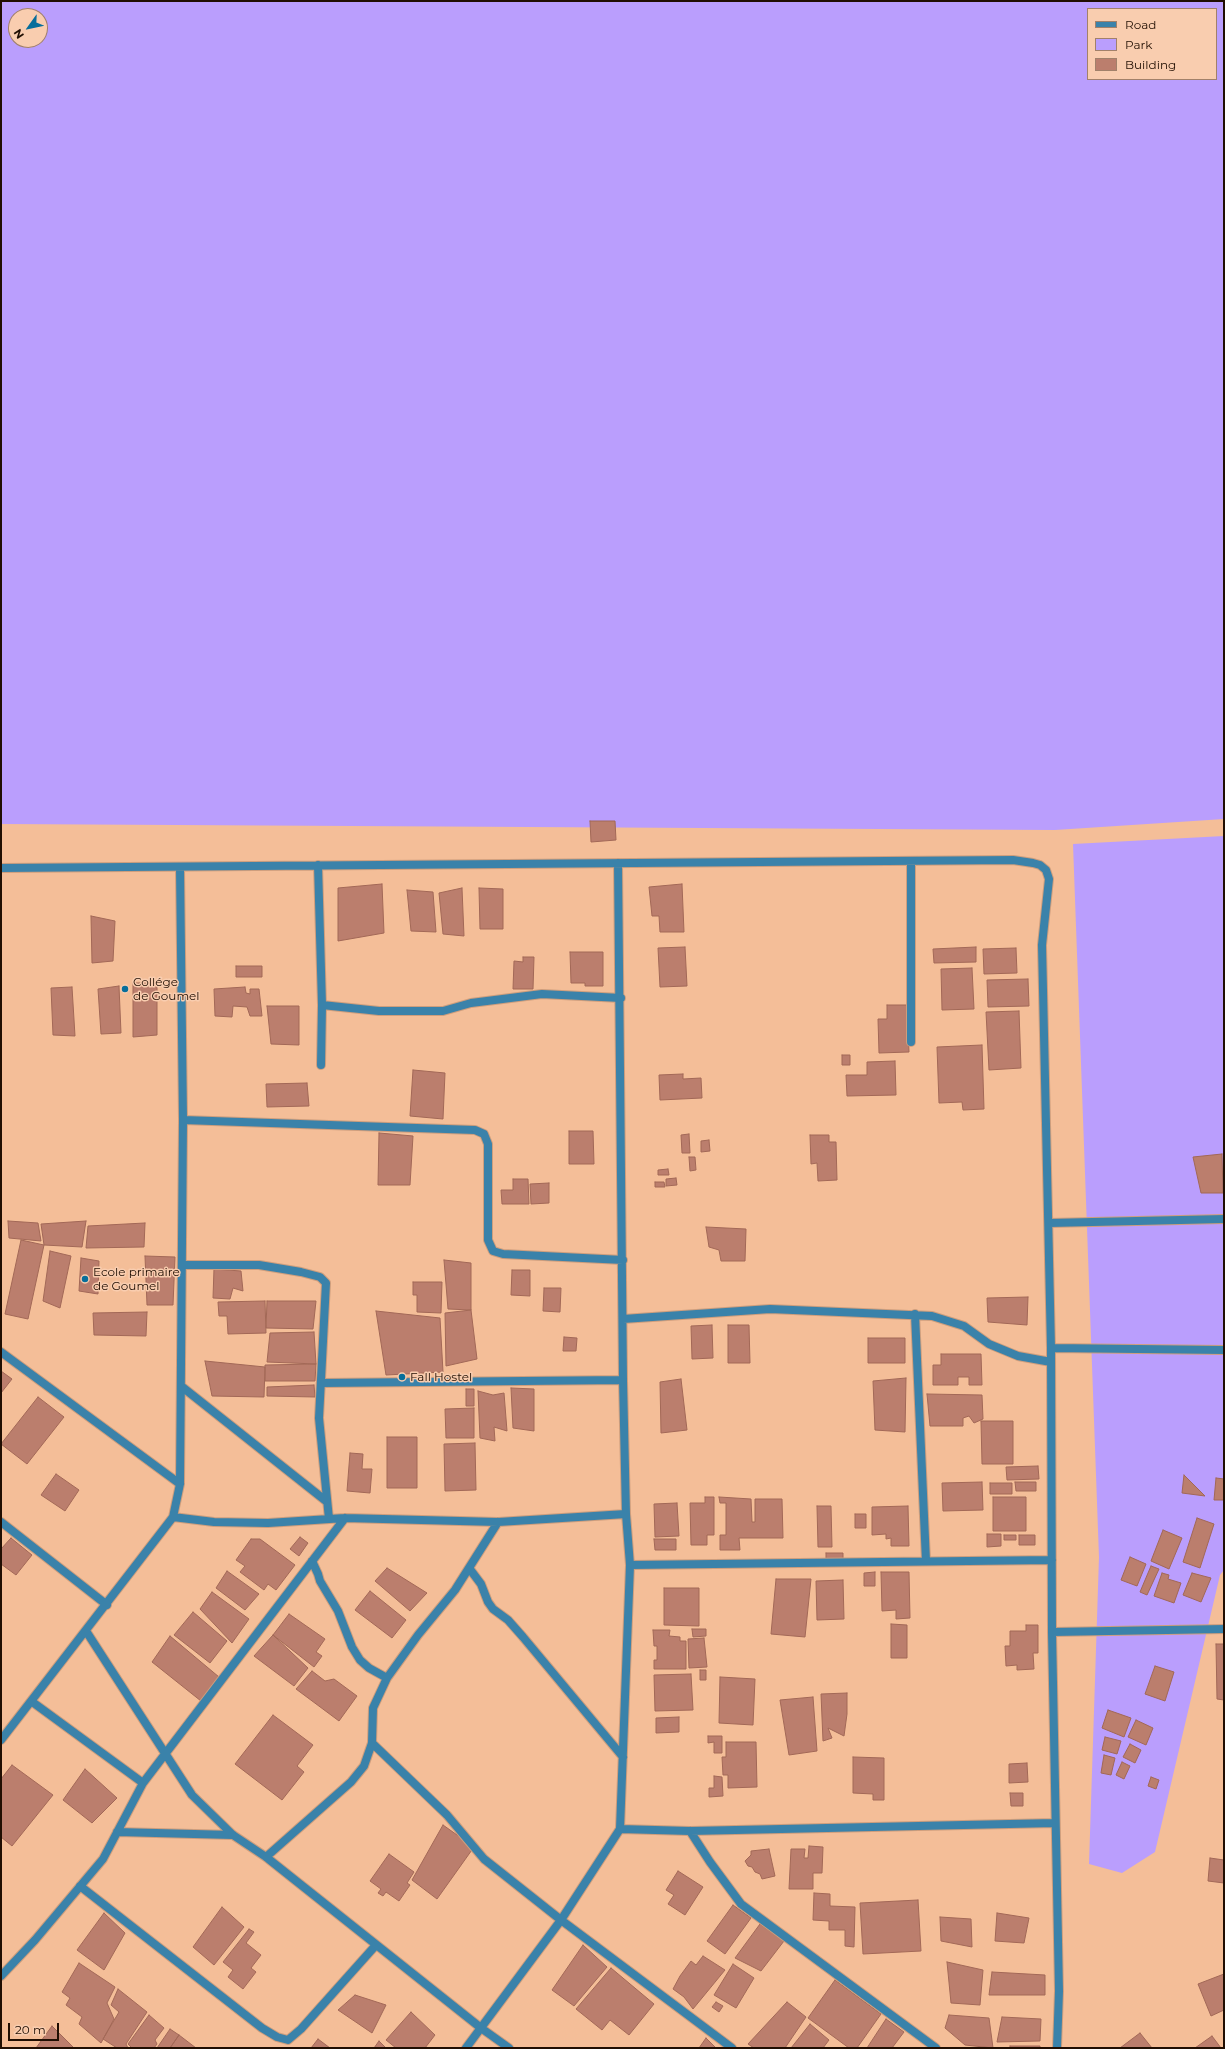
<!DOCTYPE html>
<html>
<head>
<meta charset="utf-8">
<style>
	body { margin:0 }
	#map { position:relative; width:1225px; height:2049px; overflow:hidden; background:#f4be98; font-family:Montserrat,sans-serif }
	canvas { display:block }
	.frame { position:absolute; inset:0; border:2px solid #200e02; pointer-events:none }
	.legend { position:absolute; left:1087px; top:8px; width:130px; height:72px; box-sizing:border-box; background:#f9cdaf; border:1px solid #a2816a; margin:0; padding:5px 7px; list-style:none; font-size:12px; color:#200e02 }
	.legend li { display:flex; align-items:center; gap:8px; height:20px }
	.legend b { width:20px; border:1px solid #a2816a }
	.north { position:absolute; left:8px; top:8px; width:40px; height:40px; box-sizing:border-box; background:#f9cdaf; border:1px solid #a2816a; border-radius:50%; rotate:237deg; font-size:11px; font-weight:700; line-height:16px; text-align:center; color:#200e02 }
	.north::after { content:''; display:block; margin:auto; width:14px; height:18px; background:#076e9b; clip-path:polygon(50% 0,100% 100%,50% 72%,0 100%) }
	.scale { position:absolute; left:8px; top:2023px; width:51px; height:18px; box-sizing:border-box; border:2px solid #200e02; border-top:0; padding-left:5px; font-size:12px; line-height:14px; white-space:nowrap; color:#200e02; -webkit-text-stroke:3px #f9cdaf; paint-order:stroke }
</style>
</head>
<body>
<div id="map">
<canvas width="1225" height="2049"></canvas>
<div class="frame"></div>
<ul class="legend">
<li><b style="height:5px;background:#3a82aa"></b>Road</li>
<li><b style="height:11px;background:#ba9efd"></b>Park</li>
<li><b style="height:11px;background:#bb7e6d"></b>Building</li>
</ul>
<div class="north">N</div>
<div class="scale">20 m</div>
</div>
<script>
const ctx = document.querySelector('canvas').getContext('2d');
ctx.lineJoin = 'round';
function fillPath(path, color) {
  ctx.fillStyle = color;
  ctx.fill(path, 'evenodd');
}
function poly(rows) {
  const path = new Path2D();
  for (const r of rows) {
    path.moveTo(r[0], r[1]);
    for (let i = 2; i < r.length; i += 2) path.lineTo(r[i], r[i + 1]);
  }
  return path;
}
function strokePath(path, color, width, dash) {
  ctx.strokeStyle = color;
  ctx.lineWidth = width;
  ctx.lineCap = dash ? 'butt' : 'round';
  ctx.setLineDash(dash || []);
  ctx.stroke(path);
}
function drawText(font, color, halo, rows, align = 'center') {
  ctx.font = font + ' Montserrat,sans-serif';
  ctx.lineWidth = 3;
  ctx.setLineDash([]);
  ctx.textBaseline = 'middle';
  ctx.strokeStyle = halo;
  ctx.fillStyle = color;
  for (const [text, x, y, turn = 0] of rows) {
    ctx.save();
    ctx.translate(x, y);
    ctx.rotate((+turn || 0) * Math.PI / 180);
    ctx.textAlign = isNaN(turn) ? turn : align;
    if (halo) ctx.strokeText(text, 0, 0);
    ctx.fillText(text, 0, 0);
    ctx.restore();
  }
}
fillPath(poly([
	[1,1,1224,1,1224,819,1055,830,1,824],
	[1088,9,1216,9,1216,79,1088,79],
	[16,16,40,16,40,40,16,40],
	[1224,836,1224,1570,1220,1575,1155,1852,1122,1873,1089,1864,1099,1557,1073,844]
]), '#ba9efd');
const building = poly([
	[590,821,615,821,616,840,591,842,590,821],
	[382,884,384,933,338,941,338,888,382,884],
	[682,884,684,932,660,932,659,916,652,916,649,887,682,884],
	[462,888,464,936,443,934,439,893,462,888],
	[479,888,503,889,503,929,480,929,479,888],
	[407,890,433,892,436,932,411,931,407,890],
	[91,916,115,921,113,961,92,963,91,916],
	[685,947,687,986,660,987,658,948,685,947],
	[976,947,976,962,934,963,933,949,976,947],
	[1016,948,1017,973,984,974,983,949,1016,948],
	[570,952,603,952,603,986,585,986,585,983,571,983,570,952],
	[523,957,534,957,533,989,513,989,514,961,523,962,523,957],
	[236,966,262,966,262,977,236,977,236,966],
	[972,968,974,1009,942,1010,941,969,972,968],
	[1028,979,1029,1006,988,1007,987,980,1028,979],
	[133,983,157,983,157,1035,133,1037,133,983],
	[119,986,121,1033,101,1034,98,989,119,986],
	[72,987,75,1036,53,1035,51,988,72,987],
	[245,987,246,993,250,994,250,989,259,989,262,1016,250,1016,247,1007,233,1006,232,1017,215,1016,214,989,245,987],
	[887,1005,907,1005,909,1052,879,1053,878,1019,887,1019,887,1005],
	[267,1006,299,1006,299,1045,271,1044,267,1006],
	[1019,1011,1021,1068,989,1070,986,1012,1019,1011],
	[982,1045,984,1109,963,1110,962,1102,939,1103,937,1047,982,1045],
	[842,1055,850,1055,850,1065,842,1065,842,1055],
	[895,1061,896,1095,847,1096,846,1075,867,1075,867,1062,895,1061],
	[413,1070,445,1073,443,1119,410,1116,413,1070],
	[683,1074,683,1079,701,1078,702,1098,660,1100,659,1075,683,1074],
	[307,1083,309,1106,267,1107,266,1084,307,1083],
	[569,1131,593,1131,594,1164,569,1164,569,1131],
	[379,1133,413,1136,410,1185,378,1185,379,1133],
	[689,1134,690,1153,682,1153,681,1135,689,1134],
	[810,1135,829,1135,829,1142,836,1142,837,1180,818,1181,817,1163,811,1164,810,1135],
	[709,1140,710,1151,701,1152,701,1141,709,1140],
	[1222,1154,1223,1193,1201,1193,1193,1157,1222,1154],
	[689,1157,695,1157,696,1170,690,1171,689,1157],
	[668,1169,669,1175,658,1175,658,1170,668,1169],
	[676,1178,677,1185,666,1186,666,1179,676,1178],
	[513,1179,528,1179,529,1204,502,1204,501,1190,513,1190,513,1179],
	[655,1182,664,1182,665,1187,655,1187,655,1182],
	[549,1183,549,1203,531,1204,530,1184,549,1183],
	[8,1221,38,1223,41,1241,9,1238,8,1221],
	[86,1221,82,1247,44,1245,41,1224,86,1221],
	[145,1223,144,1247,86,1248,88,1226,145,1223],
	[706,1227,746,1229,745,1261,721,1261,719,1250,709,1247,706,1227],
	[21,1240,44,1245,28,1319,5,1314,21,1240],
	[50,1251,71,1256,60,1308,43,1301,50,1251],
	[145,1256,175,1257,173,1305,147,1305,145,1256],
	[81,1258,99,1261,98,1294,79,1291,81,1258],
	[444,1260,471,1263,471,1310,448,1309,444,1260],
	[214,1269,241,1271,243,1291,233,1288,230,1299,213,1298,214,1269],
	[512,1270,530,1270,530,1296,511,1295,512,1270],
	[413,1282,442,1282,441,1313,417,1312,417,1295,413,1295,413,1282],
	[544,1288,561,1288,560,1312,543,1311,544,1288],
	[1028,1297,1027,1325,988,1322,987,1298,1028,1297],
	[265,1301,266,1333,228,1334,227,1316,219,1316,218,1302,265,1301],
	[267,1301,316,1301,313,1329,266,1328,267,1301],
	[471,1310,477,1359,446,1366,445,1313,471,1310],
	[376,1311,440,1318,443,1372,386,1375,376,1311],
	[147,1312,146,1336,94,1335,93,1313,147,1312],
	[712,1325,713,1358,692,1359,691,1326,712,1325],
	[728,1325,749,1325,750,1363,728,1363,728,1325],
	[314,1332,316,1364,267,1362,270,1333,314,1332],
	[564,1337,577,1338,576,1351,563,1351,564,1337],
	[868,1338,905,1338,905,1363,868,1363,868,1338],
	[941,1354,981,1354,982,1385,969,1385,969,1377,958,1377,958,1385,933,1385,933,1365,941,1365,941,1354],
	[205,1361,265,1367,264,1397,212,1396,205,1361],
	[316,1364,315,1381,265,1381,265,1365,316,1364],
	[1,1371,12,1379,1,1393,1,1371],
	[906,1378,905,1432,875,1430,873,1381,906,1378],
	[681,1379,687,1430,661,1433,660,1382,681,1379],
	[314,1385,315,1397,267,1396,267,1387,314,1385],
	[511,1388,534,1389,534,1431,513,1428,511,1388],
	[466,1389,474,1389,474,1406,466,1406,466,1389],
	[478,1391,493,1395,504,1393,507,1431,494,1427,495,1441,480,1438,478,1391],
	[927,1394,982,1395,983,1419,974,1423,969,1416,963,1418,963,1426,930,1426,927,1394],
	[38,1397,64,1417,27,1464,1,1444,38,1397],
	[474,1408,474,1438,446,1438,445,1409,474,1408],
	[981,1421,1013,1421,1013,1464,982,1464,981,1421],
	[387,1437,417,1437,417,1488,387,1488,387,1437],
	[475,1443,476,1490,445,1491,444,1444,475,1443],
	[350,1453,363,1454,362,1469,372,1469,370,1493,347,1491,350,1453],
	[1038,1466,1039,1479,1007,1480,1006,1467,1038,1466],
	[56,1474,79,1490,65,1511,41,1495,56,1474],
	[1184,1475,1205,1496,1182,1493,1184,1475],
	[1216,1478,1224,1479,1224,1500,1214,1500,1216,1478],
	[982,1482,983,1510,943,1511,942,1483,982,1482],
	[1015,1482,1036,1482,1036,1491,1016,1491,1015,1482],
	[990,1483,1012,1483,1012,1494,990,1494,990,1483],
	[705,1497,714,1497,714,1535,707,1535,707,1545,691,1545,690,1503,705,1503,705,1497],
	[719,1497,751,1499,752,1522,755,1522,755,1499,782,1499,783,1538,739,1538,740,1550,720,1550,720,1535,726,1535,726,1503,720,1503,719,1497],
	[993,1497,1026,1497,1026,1531,993,1531,993,1497],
	[677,1503,679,1536,655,1537,654,1504,677,1503],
	[817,1506,831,1506,832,1547,818,1547,817,1506],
	[908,1506,909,1546,891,1546,891,1538,886,1539,886,1534,872,1535,872,1507,908,1506],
	[855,1514,866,1514,866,1528,855,1528,855,1514],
	[1197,1518,1214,1524,1200,1568,1183,1562,1197,1518],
	[1163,1530,1182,1538,1169,1569,1151,1561,1163,1530],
	[987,1534,1001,1534,1001,1546,987,1547,987,1534],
	[1004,1535,1016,1535,1016,1540,1004,1540,1004,1535],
	[1019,1535,1035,1535,1035,1545,1019,1545,1019,1535],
	[300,1537,308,1543,299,1556,290,1549,300,1537],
	[11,1538,32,1555,16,1575,1,1564,1,1549,11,1538],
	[251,1539,260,1539,295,1565,276,1590,268,1584,264,1590,240,1572,245,1566,236,1560,251,1539],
	[654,1539,676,1539,676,1550,655,1550,654,1539],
	[826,1553,843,1553,843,1561,826,1561,826,1553],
	[1130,1557,1146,1564,1137,1586,1121,1580,1130,1557],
	[1151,1566,1159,1569,1147,1595,1140,1592,1151,1566],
	[387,1568,427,1593,410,1611,375,1581,387,1568],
	[227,1571,259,1594,245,1610,216,1588,227,1571],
	[875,1572,875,1586,864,1586,864,1573,875,1572],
	[881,1572,909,1572,910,1618,896,1619,896,1610,882,1611,881,1572],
	[1162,1573,1169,1575,1168,1579,1181,1583,1174,1603,1154,1596,1162,1573],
	[1192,1573,1211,1578,1201,1602,1183,1595,1192,1573],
	[776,1579,811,1579,805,1637,771,1634,776,1579],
	[843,1580,844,1619,817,1620,816,1581,843,1580],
	[664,1588,699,1588,699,1626,664,1625,664,1588],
	[370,1591,406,1620,392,1638,355,1610,370,1591],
	[212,1592,249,1619,232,1643,200,1609,212,1592],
	[193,1612,227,1641,210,1663,174,1635,193,1612],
	[289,1614,325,1639,316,1652,322,1656,314,1667,273,1635,289,1614],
	[891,1624,907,1625,907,1658,891,1658,891,1624],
	[1026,1625,1038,1625,1038,1653,1033,1653,1034,1669,1017,1670,1017,1665,1006,1666,1005,1646,1010,1646,1010,1631,1026,1631,1026,1625],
	[692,1629,706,1629,706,1636,693,1637,692,1629],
	[653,1630,670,1630,669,1636,680,1637,680,1641,686,1641,686,1669,654,1669,654,1660,657,1660,657,1646,654,1646,653,1630],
	[273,1635,308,1668,294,1686,254,1656,273,1635],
	[170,1636,219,1677,201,1701,152,1662,170,1636],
	[704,1638,707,1667,689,1668,688,1639,704,1638],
	[1216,1644,1224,1644,1224,1700,1217,1699,1216,1644],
	[1155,1666,1174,1672,1165,1701,1145,1694,1155,1666],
	[700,1670,706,1670,706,1680,700,1680,700,1670],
	[312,1671,325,1681,334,1679,357,1696,339,1721,296,1689,312,1671],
	[691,1674,693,1710,655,1711,654,1675,691,1674],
	[720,1677,755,1679,753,1725,719,1723,720,1677],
	[847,1693,847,1714,844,1736,828,1728,832,1738,823,1741,821,1694,847,1693],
	[813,1697,817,1751,789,1755,780,1700,813,1697],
	[1108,1710,1131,1718,1124,1737,1102,1728,1108,1710],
	[273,1715,313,1745,297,1766,304,1772,282,1800,235,1764,273,1715],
	[679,1717,679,1732,656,1733,656,1718,679,1717],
	[1136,1720,1153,1728,1146,1745,1128,1737,1136,1720],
	[708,1736,722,1736,722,1753,714,1753,714,1742,708,1743,708,1736],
	[1105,1737,1121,1741,1117,1754,1102,1750,1105,1737],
	[726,1742,756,1742,757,1787,728,1788,728,1775,723,1775,722,1757,726,1757,726,1742],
	[1130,1744,1141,1750,1135,1763,1123,1757,1130,1744],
	[1104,1755,1115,1758,1111,1775,1101,1773,1104,1755],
	[853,1757,884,1758,884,1800,873,1800,873,1794,853,1793,853,1757],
	[1122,1762,1130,1766,1124,1779,1116,1775,1122,1762],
	[1027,1763,1028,1782,1009,1783,1009,1764,1027,1763],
	[12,1765,53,1795,12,1846,1,1837,1,1779,12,1765],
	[85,1769,117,1798,92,1823,63,1800,85,1769],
	[714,1776,722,1777,723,1796,709,1797,709,1788,714,1788,714,1776],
	[1151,1777,1159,1780,1156,1789,1148,1786,1151,1777],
	[1010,1793,1023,1793,1023,1806,1011,1806,1010,1793],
	[443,1825,474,1847,437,1899,412,1880,443,1825],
	[809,1846,823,1847,822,1873,813,1873,813,1889,789,1889,791,1849,805,1849,804,1858,808,1858,809,1846],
	[769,1849,775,1876,762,1879,760,1874,755,1872,752,1867,748,1866,745,1861,751,1855,751,1851,769,1849],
	[389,1854,414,1872,407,1883,410,1885,399,1901,386,1892,383,1896,378,1893,381,1889,370,1881,389,1854],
	[1210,1858,1224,1860,1224,1883,1208,1881,1210,1858],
	[678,1871,703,1887,685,1915,668,1904,674,1895,666,1890,678,1871],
	[814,1893,830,1894,830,1906,855,1907,854,1947,845,1946,845,1930,829,1930,829,1921,813,1920,814,1893],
	[918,1900,921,1951,863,1954,860,1903,918,1900],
	[733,1905,751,1918,725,1954,707,1941,733,1905],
	[222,1907,244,1927,214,1965,193,1947,222,1907],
	[104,1913,125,1933,104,1970,77,1950,104,1913],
	[997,1913,1029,1918,1024,1943,995,1941,997,1913],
	[940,1917,971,1919,972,1947,941,1941,940,1917],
	[760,1924,784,1941,761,1971,735,1958,760,1924],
	[249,1929,254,1932,246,1943,261,1955,251,1968,256,1972,243,1989,228,1977,233,1970,223,1962,249,1929],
	[583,1945,607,1967,574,2006,552,1990,583,1945],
	[703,1956,725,1970,693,2009,684,1997,673,1989,680,1976,691,1961,696,1965,703,1956],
	[947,1962,983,1970,980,2005,951,2003,947,1962],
	[79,1963,115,1987,107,2003,114,2019,101,2043,79,2024,82,2017,66,2005,70,1998,62,1992,79,1963],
	[733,1964,754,1978,736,2008,714,1995,733,1964],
	[611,1968,654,2004,629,2035,610,2020,602,2030,576,2009,611,1968],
	[992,1972,1045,1975,1045,1995,989,1995,992,1972],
	[1224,1974,1224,2010,1211,2016,1198,1984,1224,1974],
	[835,1980,881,2014,857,2048,849,2048,808,2018,835,1980],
	[118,1989,147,2012,126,2044,128,2048,117,2048,103,2039,119,2012,111,2005,118,1989],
	[355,1995,386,2005,372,2033,338,2010,355,1995],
	[716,2002,723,2006,719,2012,712,2007,716,2002],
	[787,2002,806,2017,785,2048,754,2048,748,2044,787,2002],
	[411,2012,435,2035,425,2048,396,2048,386,2040,411,2012],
	[149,2015,164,2028,155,2040,157,2044,154,2048,132,2048,128,2044,149,2015],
	[949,2015,989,2018,993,2048,965,2045,945,2028,949,2015],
	[1002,2017,1041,2019,1040,2041,997,2042,1002,2017],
	[886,2019,904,2032,892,2048,867,2048,886,2019],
	[810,2024,829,2040,823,2048,791,2048,810,2024],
	[52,2026,74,2048,36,2048,52,2026],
	[170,2029,179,2035,170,2048,157,2048,170,2029],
	[1140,2033,1152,2048,1120,2048,1140,2033],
	[179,2035,196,2048,170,2048,179,2035],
	[1212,2036,1221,2048,1195,2048,1212,2036],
	[706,2038,716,2048,699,2048,706,2038],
	[318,2039,330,2048,311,2048,318,2039],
	[379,2041,386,2048,374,2048,379,2041],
	[1010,2046,1040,2046,1040,2048,1010,2048,1010,2046]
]);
fillPath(building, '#bb7e6d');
strokePath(building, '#a26857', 1);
const minor = poly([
	[911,862,911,1042],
	[318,865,322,1005,321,1065],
	[1,868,1013,860,1033,863,1040,865,1046,870,1049,879,1042,945,1051,1348,1052,1632,1059,1991,1057,2048],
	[322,1005,379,1011,443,1011,471,1003,542,994,621,998],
	[183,1120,475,1130,484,1134,488,1144,488,1240,493,1251,503,1254,623,1260],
	[1049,1223,1224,1219],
	[182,1265,259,1265,301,1272,320,1277,326,1283,319,1418,329,1519],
	[915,1314,926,1561],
	[623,1319,770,1309,932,1316,964,1326,989,1344,1018,1356,1051,1362],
	[1051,1348,1224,1350],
	[1,1352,180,1484],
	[321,1383,623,1380],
	[181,1386,326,1501],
	[173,1517,214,1522,268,1523,345,1518,498,1522,626,1514],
	[1,1522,107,1605],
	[312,1561,318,1574,320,1581,338,1611,352,1647,360,1660,369,1668,387,1678],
	[630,1565,1052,1560],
	[469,1568,481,1584,488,1602,493,1609,508,1620,523,1637,623,1757],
	[86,1631,192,1795,233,1835,266,1857,481,2028,509,2048],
	[1052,1632,1224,1629],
	[31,1701,143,1783],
	[1,1740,173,1517,180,1484,183,1120,180,867],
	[372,1743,447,1815,484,1859,561,1920,732,2048],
	[620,1829,690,1831,1055,1823],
	[690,1831,710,1862,741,1904,936,2048],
	[117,1832,233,1835],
	[266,1857,351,1782,364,1766,372,1743,373,1708,387,1678,418,1635,455,1590,498,1522],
	[80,1886,262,2028,277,2037,288,2040,301,2029,376,1945],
	[1,1976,35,1940,103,1859,143,1783,345,1518],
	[466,2048,561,1920,620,1829,630,1565,626,1514,623,1380,618,863]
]);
strokePath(minor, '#ce9e7d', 10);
strokePath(minor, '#3a82aa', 8);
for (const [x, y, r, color] of [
	[125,989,4,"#076e9b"],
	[85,1279,4,"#076e9b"],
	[402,1377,4,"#076e9b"]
]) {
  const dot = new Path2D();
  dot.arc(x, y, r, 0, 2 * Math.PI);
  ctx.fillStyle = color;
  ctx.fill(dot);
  strokePath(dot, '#f9cdaf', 1.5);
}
drawText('12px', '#200e02', '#f9cdaf', [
	["Collége",133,982],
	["de Goumel",133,996],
	["Ecole primaire",93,1272],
	["de Goumel",93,1286],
	["Fall Hostel",410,1377]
], 'left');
</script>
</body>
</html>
